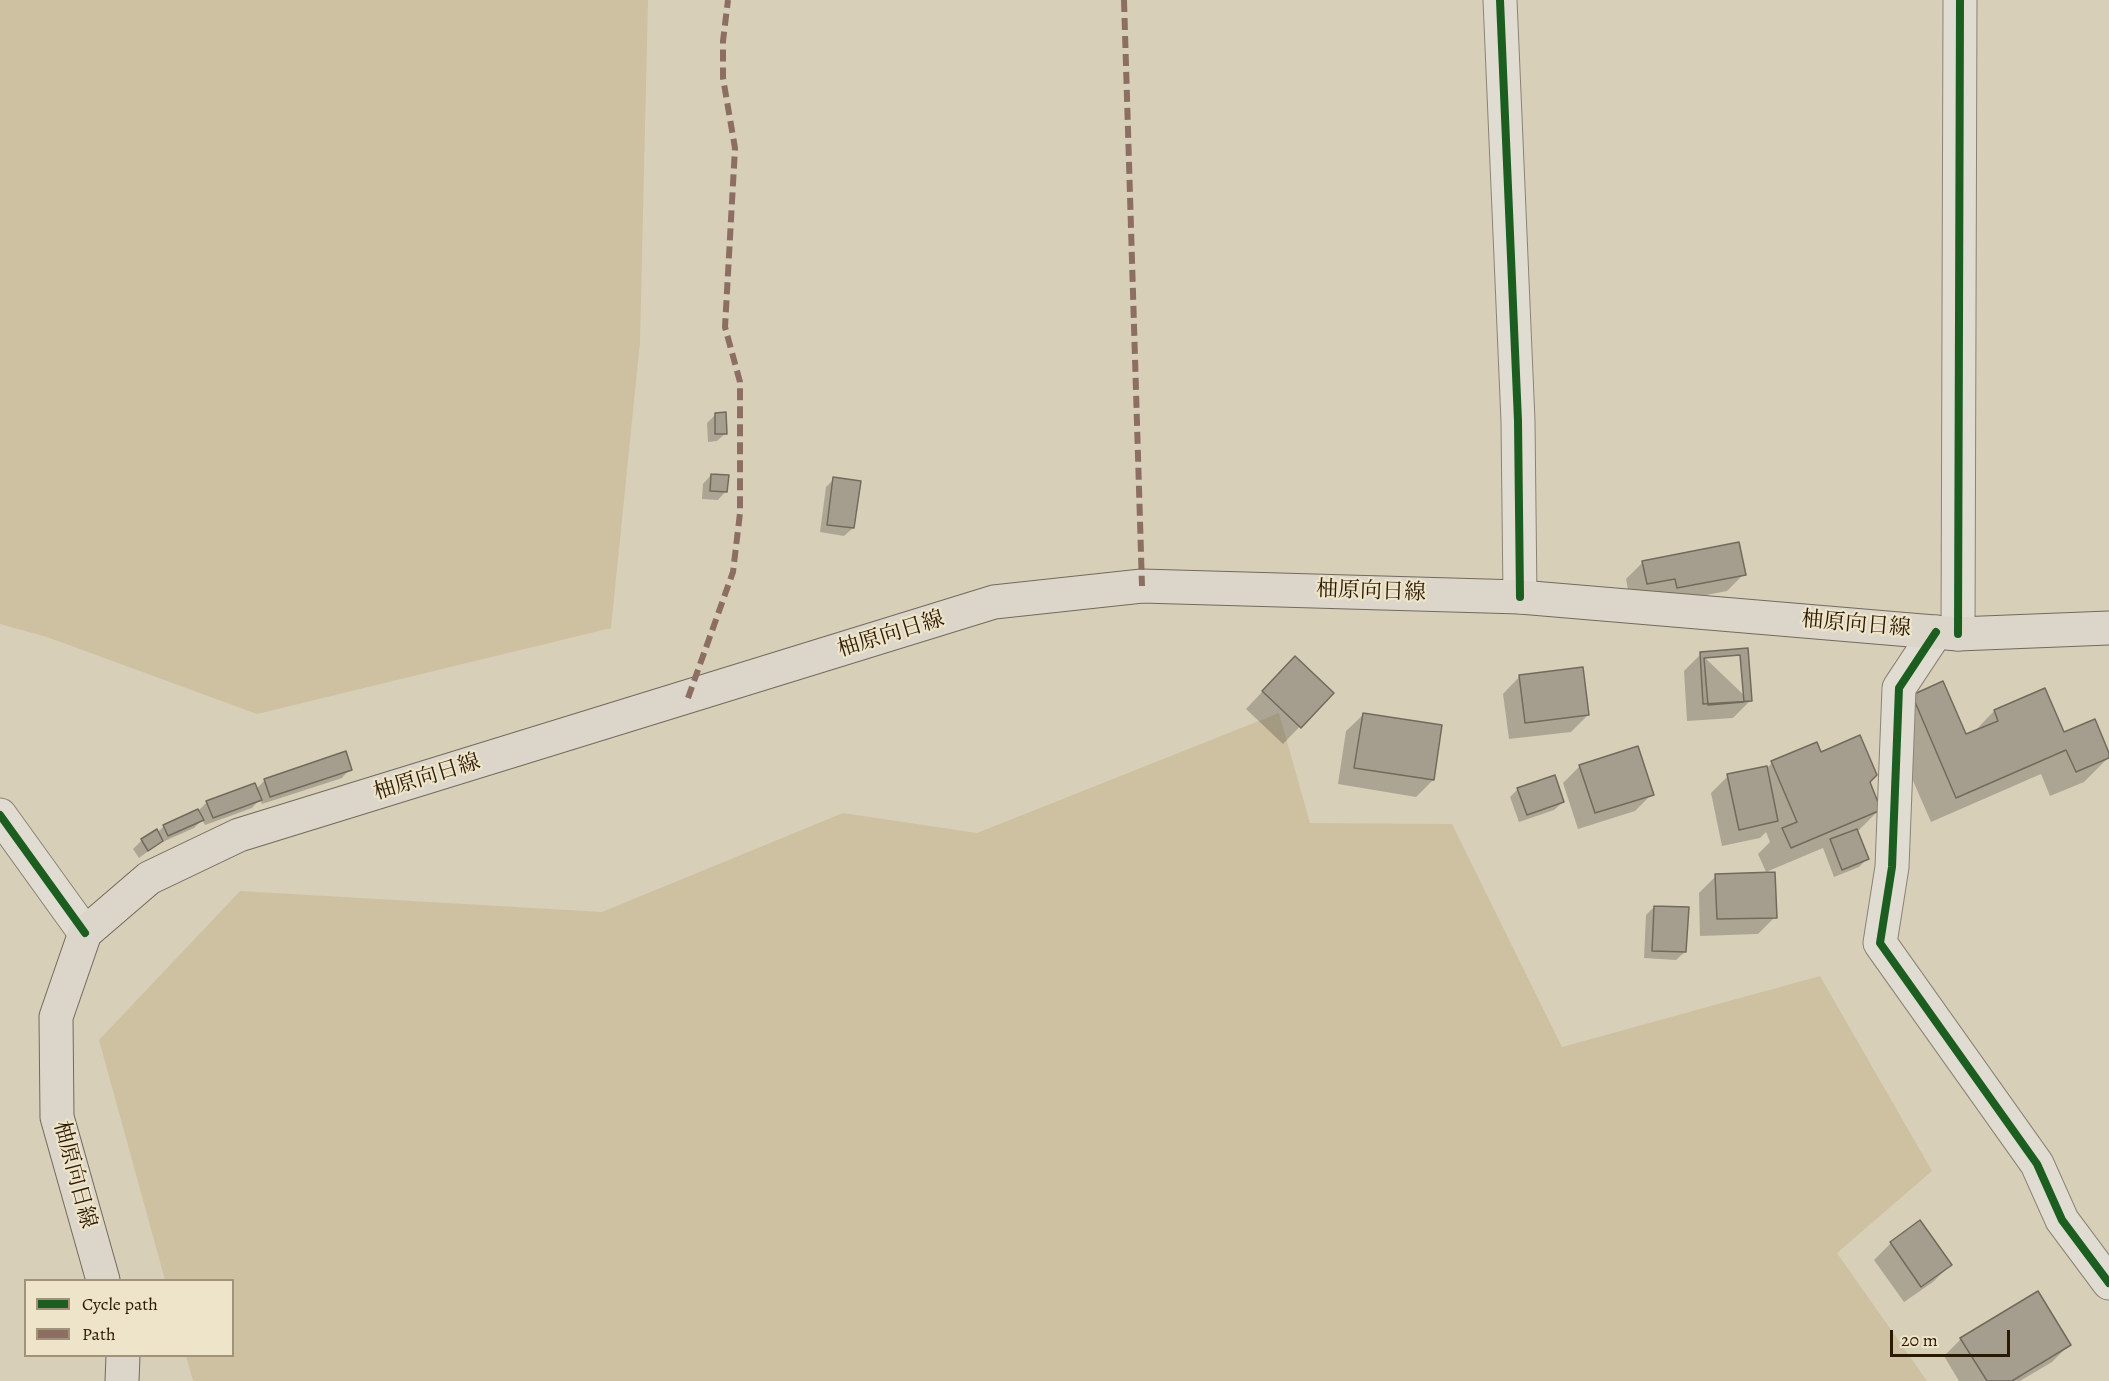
<!DOCTYPE html>
<html>
<head>
<meta charset="utf-8">
<style>
	body { margin:0 }
	#map { position:relative; width:2109px; height:1381px; overflow:hidden; background:#d8cfb9; font-family:Alegreya,serif }
	canvas { display:block }
	.legend { position:absolute; left:24px; top:1279px; width:210px; height:78px; box-sizing:border-box; background:#eee4c9; border:2px solid #a09379; margin:0; padding:8px 10px; list-style:none; font-size:18px; color:#2b1902 }
	.legend li { display:flex; align-items:center; gap:12px; height:30px }
	.legend b { width:30px; border:2px solid #a09379 }
	.scale { position:absolute; left:1890px; top:1330px; width:120px; height:27px; box-sizing:border-box; border:3px solid #2b1902; border-top:0; padding-left:8px; font-size:18px; line-height:21px; white-space:nowrap; color:#2b1902; -webkit-text-stroke:4px #eee4c9; paint-order:stroke }
</style>
</head>
<body>
<div id="map">
<canvas width="2109" height="1381"></canvas>
<ul class="legend">
<li><b style="height:8px;background:#1b5e20"></b>Cycle path</li>
<li><b style="height:8px;background:#8d6e63"></b>Path</li>
</ul>
<div class="scale">20 m</div>
</div>
<script>
const ctx = document.querySelector('canvas').getContext('2d');
ctx.lineJoin = 'round';
function fillPath(path, color) {
  ctx.fillStyle = color;
  ctx.fill(path, 'evenodd');
}
function poly(rows) {
  const path = new Path2D();
  for (const r of rows) {
    path.moveTo(r[0], r[1]);
    for (let i = 2; i < r.length; i += 2) path.lineTo(r[i], r[i + 1]);
  }
  return path;
}
function strokePath(path, color, width, dash) {
  ctx.strokeStyle = color;
  ctx.lineWidth = width;
  ctx.lineCap = dash ? 'butt' : 'round';
  ctx.setLineDash(dash || []);
  ctx.stroke(path);
}
function drawText(font, color, halo, rows, align = 'center') {
  ctx.font = font + ' Alegreya,"Noto Serif JP",serif';
  ctx.lineWidth = 4.5;
  ctx.setLineDash([]);
  ctx.textBaseline = 'middle';
  ctx.strokeStyle = halo;
  ctx.fillStyle = color;
  for (const [text, x, y, turn = 0] of rows) {
    ctx.save();
    ctx.translate(x, y);
    ctx.rotate((+turn || 0) * Math.PI / 180);
    ctx.textAlign = isNaN(turn) ? turn : align;
    if (halo) ctx.strokeText(text, 0, 0);
    ctx.fillText(text, 0, 0);
    ctx.restore();
  }
}
fillPath(poly([
	[0,0,648,0,640,342,611,628,257,714,47,637,0,624],
	[1279,713,1310,823,1452,824,1562,1047,1820,976,1932,1171,1837,1253,1927,1381,193,1381,186,1356,232,1356,232,1280,165,1280,99,1040,240,891,602,912,843,813,977,833]
]), '#cec1a2');
fillPath(poly([
	[715,415,726,433,717,441,708,442,707,423],
	[711,475,726,491,718,500,702,499,703,484],
	[834,479,853,528,844,536,820,532,826,487],
	[1643,562,1744,574,1727,591,1660,604,1630,600,1626,579],
	[1701,654,1750,701,1733,718,1687,721,1684,671],
	[1278,675,1332,693,1283,744,1246,709],
	[1520,676,1588,715,1571,732,1509,739,1503,694],
	[2044,690,2063,734,2109,757,2084,782,2050,796,2041,774,1931,822,1887,721,1912,696,1965,736,1973,733,1994,711],
	[1364,714,1433,780,1416,797,1338,784,1346,731],
	[1820,754,1868,782,1880,809,1857,832,1867,859,1859,867,1834,877,1823,848,1766,872,1758,854,1770,842,1766,832,1760,838,1722,846,1711,793,1728,776,1767,768,1772,763],
	[1580,766,1652,794,1635,811,1578,829,1563,783],
	[350,769,342,778,262,804,260,799,252,808,205,825,202,820,194,828,158,844,139,858,133,849,142,840,156,832,157,833,164,826,198,811,207,802,256,789,265,780],
	[1518,789,1563,802,1554,810,1519,822,1510,797],
	[1716,876,1775,917,1758,934,1700,936,1699,893],
	[1654,907,1685,952,1676,960,1644,958,1646,915],
	[1891,1243,1950,1265,1933,1282,1904,1302,1874,1260],
	[1961,1339,2069,1345,2052,1362,2020,1381,1959,1381,1944,1356]
]), '#0003');
const building = poly([
	[726,412,727,434,715,434,715,413,726,412],
	[711,474,729,475,727,492,710,491,711,474],
	[833,477,861,481,854,528,827,525,833,477],
	[1739,542,1746,575,1677,588,1675,579,1647,584,1642,561,1739,542],
	[1748,648,1752,701,1703,704,1700,652,1748,648],
	[1740,655,1744,702,1708,705,1704,658,1740,655],
	[1295,656,1334,693,1301,728,1262,691,1295,656],
	[1583,667,1589,715,1525,723,1519,675,1583,667],
	[1943,681,1966,734,1998,721,1994,710,2045,688,2064,732,2095,719,2109,753,2109,758,2076,772,2066,750,1956,798,1912,695,1943,681],
	[1363,713,1442,725,1434,780,1354,768,1363,713],
	[1860,735,1877,775,1870,782,1881,810,1791,848,1782,828,1797,822,1771,761,1817,742,1821,752,1860,735],
	[1638,746,1654,795,1595,813,1579,765,1638,746],
	[346,751,352,770,270,797,264,779,346,751],
	[1767,766,1778,821,1739,830,1727,774,1767,766],
	[1555,775,1564,802,1527,815,1517,788,1555,775],
	[255,783,262,800,213,818,206,801,255,783],
	[198,809,204,820,168,836,163,825,198,809],
	[157,829,163,841,148,851,141,839,157,829],
	[1857,829,1869,859,1842,870,1830,839,1857,829],
	[1775,872,1777,918,1717,919,1715,874,1775,872],
	[1654,906,1689,907,1686,952,1652,951,1654,906],
	[1920,1220,1952,1265,1921,1287,1890,1242,1920,1220],
	[2038,1291,2071,1345,2012,1381,1987,1381,1960,1338,2038,1291]
]);
fillPath(building, '#a59e8e');
strokePath(building, '#726a5c', 1.5);
const minor = poly([
	[1500,0,1518,421,1520,597],
	[1936,632,1899,688,1892,867,1880,943,2037,1164,2062,1220,2109,1283],
	[1958,634,1960,0],
	[0,815,85,933]
]);
const major = poly([
	[103,1280,57,1117,56,1017,85,933,149,878,239,835,994,602,1142,586,1520,597,1958,634,2109,628],
	[122,1381,123,1356]
]);
strokePath(minor, '#8a8374', 35);
strokePath(major, '#726a5c', 35);
strokePath(minor, '#e0dcd1', 33);
strokePath(major, '#dbd6c9', 33);
strokePath(poly([
	[1124,0,1142,586],
	[688,698,733,572,740,513,740,382,725,327,735,148,723,78,723,41,728,0]
]), '#8d6e63', 6, [12, 6]);
strokePath(poly([
	[1500,0,1518,421,1520,597],
	[1936,632,1899,688,1892,867,1880,943,2037,1164,2062,1220,2109,1283],
	[1958,634,1960,0],
	[0,815,85,933]
]), '#1b5e20', 8);
drawText('22px', '#2b1902', '#eee4c9', [
	["柚原向日線",1371,592,2],
	["柚原向日線",1856,625,5],
	["柚原向日線",891,635,-17],
	["柚原向日線",427,778,-17],
	["柚原向日線",74,1175,75]
]);
</script>
</body>
</html>
